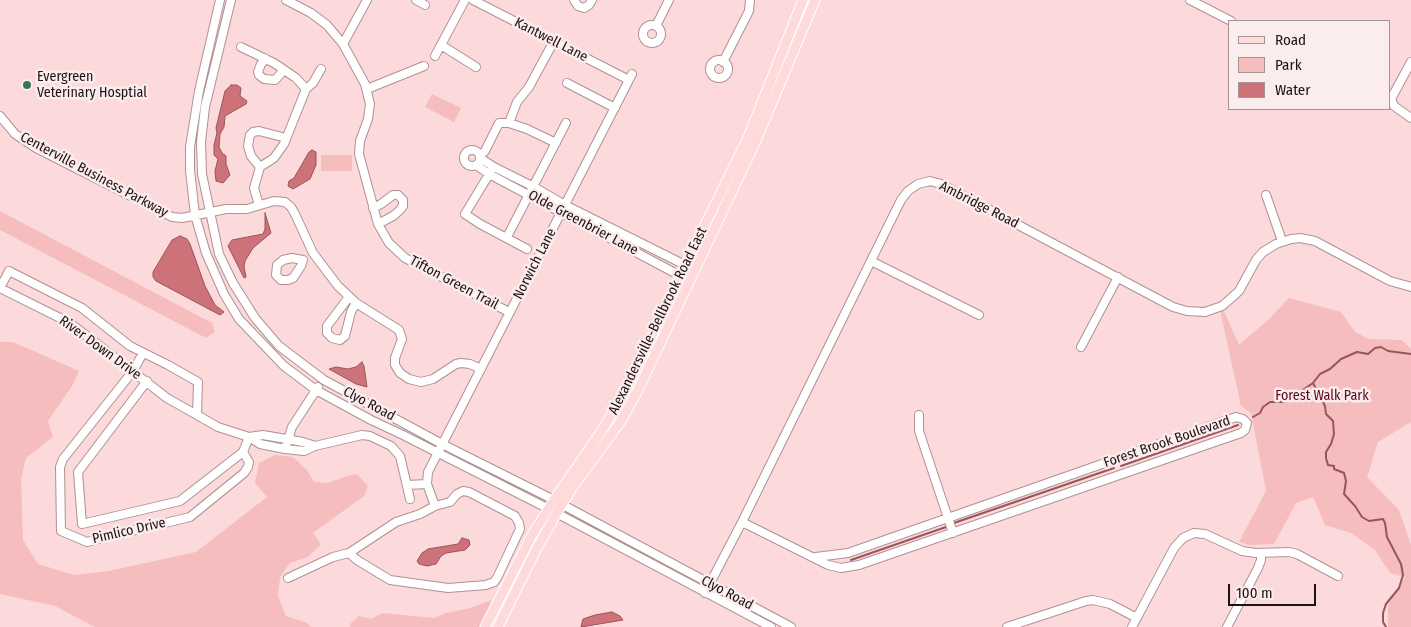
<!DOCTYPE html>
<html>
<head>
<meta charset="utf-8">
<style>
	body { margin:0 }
	#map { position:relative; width:1411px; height:627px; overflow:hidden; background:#fcd9da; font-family:"Fira Sans Condensed",sans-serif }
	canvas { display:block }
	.legend { position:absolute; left:1228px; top:20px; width:162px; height:90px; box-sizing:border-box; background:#fbeced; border:1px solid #a39596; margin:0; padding:6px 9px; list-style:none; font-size:15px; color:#1e1213 }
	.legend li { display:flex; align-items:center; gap:10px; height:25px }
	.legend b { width:25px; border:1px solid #a39596 }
	.scale { position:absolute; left:1228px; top:584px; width:88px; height:22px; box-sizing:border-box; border:2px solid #1e1213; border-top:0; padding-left:6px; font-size:15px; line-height:18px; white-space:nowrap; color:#1e1213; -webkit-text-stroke:4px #fbeced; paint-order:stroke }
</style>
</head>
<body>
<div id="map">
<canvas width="1411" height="627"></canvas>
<ul class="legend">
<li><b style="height:6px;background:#fedada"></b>Road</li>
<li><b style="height:14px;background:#f6bdbf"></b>Park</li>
<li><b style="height:14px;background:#cd7278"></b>Water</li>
</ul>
<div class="scale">100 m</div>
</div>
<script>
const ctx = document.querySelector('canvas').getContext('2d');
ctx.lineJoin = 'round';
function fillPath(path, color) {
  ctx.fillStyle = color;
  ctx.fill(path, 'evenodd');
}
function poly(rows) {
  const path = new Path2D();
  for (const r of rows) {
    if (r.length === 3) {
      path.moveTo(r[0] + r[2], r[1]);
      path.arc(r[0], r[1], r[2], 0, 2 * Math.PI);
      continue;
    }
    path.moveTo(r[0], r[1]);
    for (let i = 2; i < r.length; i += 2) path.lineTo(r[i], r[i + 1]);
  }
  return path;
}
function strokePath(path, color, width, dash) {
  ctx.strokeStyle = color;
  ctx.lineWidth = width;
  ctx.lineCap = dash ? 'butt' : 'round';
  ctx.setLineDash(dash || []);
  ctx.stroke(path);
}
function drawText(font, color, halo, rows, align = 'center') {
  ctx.font = font + ' "Fira Sans Condensed",sans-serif';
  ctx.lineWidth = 5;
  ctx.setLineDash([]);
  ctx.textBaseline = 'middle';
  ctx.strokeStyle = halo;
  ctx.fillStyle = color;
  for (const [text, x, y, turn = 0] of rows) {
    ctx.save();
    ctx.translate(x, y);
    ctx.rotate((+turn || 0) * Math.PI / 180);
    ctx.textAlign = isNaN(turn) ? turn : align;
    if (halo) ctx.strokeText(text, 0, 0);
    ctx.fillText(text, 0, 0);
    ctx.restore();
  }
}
fillPath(poly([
	[432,94,461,108,454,122,425,107],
	[321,155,352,155,352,171,321,171],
	[0,211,212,323,215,332,206,338,0,230],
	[1289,298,1341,312,1355,332,1369,339,1402,340,1411,349,1411,422,1378,442,1367,477,1399,510,1411,545,1411,627,1388,627,1388,605,1405,577,1390,573,1375,550,1351,533,1325,525,1313,497,1296,503,1274,544,1249,545,1239,542,1266,491,1251,413,1241,406,1220,310,1223,309,1239,345,1268,320],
	[0,342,13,342,79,371,72,386,48,421,53,437,26,458,21,479,23,540,38,564,74,575,109,571,196,552,267,497,255,483,259,463,275,455,293,457,307,470,314,482,328,483,347,476,357,474,368,486,364,496,313,533,321,544,308,557,290,563,280,577,278,596,286,616,307,623,311,627,95,627,55,606,0,594],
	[492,600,479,627,350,627,351,623,359,616,371,619,382,613,434,618,446,613,470,608]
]), '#f6bdbf');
const water = poly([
	[231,85,237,85,241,88,240,96,247,101,246,104,225,116,224,127,220,134,219,147,222,153,226,156,226,164,230,175,223,183,216,181,215,171,218,159,214,155,214,145,217,133,216,128,225,91,231,85],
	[312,150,316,152,316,165,310,179,293,189,288,186,289,181,294,178,309,152,312,150],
	[265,213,271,233,253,248,245,261,244,266,246,277,244,278,228,246,232,240,263,234,265,229,265,213],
	[180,236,187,239,190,244,205,286,215,305,224,312,220,315,156,281,153,277,153,272,172,240,180,236],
	[362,362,364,366,367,387,356,384,329,369,336,367,348,369,356,367,362,362],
	[462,538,469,540,470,545,465,550,446,553,441,556,436,564,427,566,419,564,417,561,422,553,428,549,458,544,462,538],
	[612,612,620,616,623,620,581,627,583,619,595,615,612,612]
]);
fillPath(water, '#cd7278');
strokePath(water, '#98555a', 1);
strokePath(poly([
	[1253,417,1260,413,1263,407,1270,402,1282,402,1291,398,1313,383],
	[1121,466,1238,425],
	[954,523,1114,468],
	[851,560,946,527],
	[1386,627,1383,622,1383,613,1386,604,1399,588,1403,575,1401,564,1387,537,1385,523,1383,519,1369,521,1362,517,1355,506,1344,494,1346,481,1344,473,1334,469,1334,466,1328,465,1326,458,1326,452,1331,444,1334,434,1333,421,1326,414,1325,406,1313,383,1320,374,1330,369,1341,359,1357,352,1368,354,1375,348,1381,347,1388,351,1411,354]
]), '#98555a', 2);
const minor = poly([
	[220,0,199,91,190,147,190,170,195,215,206,253,224,294,239,319,284,366,316,390,371,420,403,435,545,507,771,627],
	[231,0,205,107,201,142,202,174,219,254,233,283,255,318,279,346,324,380,442,444,550,498,791,627],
	[286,0,311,13,327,25,343,44,365,84,370,104,368,119,360,141,359,154,378,224,389,243,405,258,509,312],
	[416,0,425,5],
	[473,0,629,80],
	[574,0,578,6,584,8,589,5,592,0],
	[1190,0,1231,21],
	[652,34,9],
	[656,26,669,0],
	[343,44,367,0],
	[441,45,476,67],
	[241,47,274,63,296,78,306,89,284,144,274,158,260,167,254,188,259,205],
	[435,56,465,0],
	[266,59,261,64,258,72,259,75,264,79,275,80,284,70],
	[719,69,9],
	[723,62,749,11,750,0],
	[1411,62,1391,99,1394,106,1411,118],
	[567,83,615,108],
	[306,89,313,83,321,69],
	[367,89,424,66],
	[0,116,15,134,36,148,172,217,182,218,226,209,247,209,274,201,285,202,291,207,295,214,313,253,338,286,356,303,399,330,402,339,395,358,395,365,400,373,409,379,421,382,433,379,456,364,461,363,470,364,481,369],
	[509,123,517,102,529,87,554,41],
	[472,158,8],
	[480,156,485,151,499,123,509,123,527,129,556,143],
	[480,158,494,167,534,187,565,205,695,270],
	[476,165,489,174,690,281],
	[260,167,251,156,248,146,250,135,253,132,259,131,286,138],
	[491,171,465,214,480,224,527,249],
	[1266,195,1282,241],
	[373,208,381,204,393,195,398,195,403,200,403,206,400,210,393,216,378,224],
	[507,237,566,123],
	[292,258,303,260,301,266,293,278,288,280,281,280,276,275,277,265,283,260,292,258],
	[871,261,979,315],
	[349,297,327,326,327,333,332,338,340,340,345,336,351,312,356,303],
	[1081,347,1118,277],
	[143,353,133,371,63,459,60,467,61,531,87,542,190,517,244,473,248,467,249,462,243,452],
	[147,381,78,472,82,524,180,501,243,452,249,437],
	[197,415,167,398,70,323,0,288,9,271,82,308,130,346,168,365,198,382,197,415,218,427,249,437,260,444,285,449,304,451,315,446,362,435,370,436,391,446,400,456,410,499],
	[919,415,919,431,953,533],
	[249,437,263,435,303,442,315,446],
	[285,449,292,427,318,387],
	[407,485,427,484],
	[435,506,427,484,428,472,632,74],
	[742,522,828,565,841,568,859,565,1241,433,1245,430,1247,423,1243,419,1236,417,848,553,816,557],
	[288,578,333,557,349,553,396,522,420,514,435,506,450,502,457,494,463,491,469,492,515,516,519,523,520,529,497,578,494,582,486,585,448,588,390,580,357,560,349,553],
	[705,593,742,522,901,200,908,191,918,184,930,181,941,184,1173,307,1187,311,1205,312,1222,306,1229,300,1239,291,1256,260,1263,252,1276,244,1291,239,1300,238,1315,241,1390,281,1411,287],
	[1007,627,1086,601,1093,600,1110,604,1137,618],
	[1132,627,1174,548,1183,538,1194,533,1205,534,1242,551,1256,553,1289,552,1297,554,1338,576],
	[1227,627,1258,568,1261,560,1261,553]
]);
const major = poly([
	[485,627,532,535,556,497,601,432,628,387,685,265,747,140,803,0],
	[498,627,536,550,557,513,572,488,621,421,638,390,755,143,815,0]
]);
strokePath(minor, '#b09191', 10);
strokePath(major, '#fff', 11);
strokePath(minor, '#fff', 8);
strokePath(major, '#fedada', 9);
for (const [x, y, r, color] of [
	[27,85,5,"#39745e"]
]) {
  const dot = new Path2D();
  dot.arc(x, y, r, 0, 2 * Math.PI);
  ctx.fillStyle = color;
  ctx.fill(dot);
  strokePath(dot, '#fbeced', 2);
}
drawText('14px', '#1e1213', '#fbeced', [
	["Kantwell Lane",551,40,27],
	["Centerville Business Parkway",94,175,28],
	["Ambridge Road",979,205,27],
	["Olde Greenbrier Lane",583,223,28],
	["Norwich Lane",535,264,-63],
	["Tifton Green Trail",454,283,28],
	["Alexandersville-Bellbrook Road East",658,321,-64],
	["River Down Drive",100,348,36],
	["Clyo Road",369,404,28],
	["Forest Brook Boulevard",1167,442,-19],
	["Pimlico Drive",129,531,-13],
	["Clyo Road",727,593,28]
]);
drawText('14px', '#1e1213', '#fbeced', [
	["Evergreen",37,77],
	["Veterinary Hosptial",37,93]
], 'left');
drawText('14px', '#5d081b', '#fbeced', [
	["Forest Walk Park",1322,396]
]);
</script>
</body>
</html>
